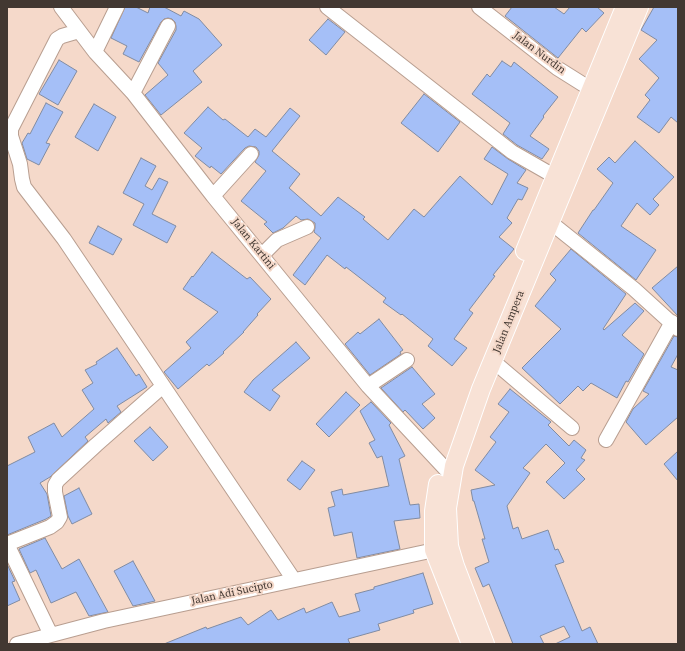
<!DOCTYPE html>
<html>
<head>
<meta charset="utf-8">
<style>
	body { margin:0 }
	#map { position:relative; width:685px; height:651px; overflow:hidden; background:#f5d9ca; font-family:"Source Serif 4",serif }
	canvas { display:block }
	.frame { position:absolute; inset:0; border:8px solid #423832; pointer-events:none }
</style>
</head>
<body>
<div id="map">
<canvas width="685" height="651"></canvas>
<div class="frame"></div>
</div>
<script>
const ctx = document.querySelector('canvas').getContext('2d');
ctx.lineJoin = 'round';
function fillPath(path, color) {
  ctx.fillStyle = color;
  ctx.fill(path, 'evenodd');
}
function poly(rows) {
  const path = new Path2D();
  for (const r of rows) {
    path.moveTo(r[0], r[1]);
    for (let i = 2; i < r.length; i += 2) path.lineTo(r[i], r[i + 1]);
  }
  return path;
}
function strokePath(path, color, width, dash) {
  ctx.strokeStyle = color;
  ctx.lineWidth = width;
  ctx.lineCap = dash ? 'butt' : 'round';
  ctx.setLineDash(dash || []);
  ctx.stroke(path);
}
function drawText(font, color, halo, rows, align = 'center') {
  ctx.font = font + ' "Source Serif 4",serif';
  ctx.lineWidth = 4;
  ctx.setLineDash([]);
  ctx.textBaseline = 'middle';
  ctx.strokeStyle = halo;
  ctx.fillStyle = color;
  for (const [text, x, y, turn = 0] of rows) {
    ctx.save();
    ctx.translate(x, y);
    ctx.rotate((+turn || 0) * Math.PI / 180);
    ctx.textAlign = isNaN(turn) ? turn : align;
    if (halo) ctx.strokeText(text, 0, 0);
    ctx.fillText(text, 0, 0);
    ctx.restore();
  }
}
const building = poly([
	[125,7,136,7,148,13,150,7,164,7,181,16,184,11,199,19,222,45,193,71,202,82,161,115,145,95,168,75,158,63,176,30,176,26,175,22,172,19,168,18,164,19,161,22,139,62,123,54,127,46,111,38,125,7],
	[512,7,554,7,564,14,570,7,597,7,604,13,586,32,582,28,558,58,505,16,512,7],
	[654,7,678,7,678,123,671,117,659,133,637,117,650,100,645,95,659,78,639,59,657,40,641,30,654,7],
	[328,19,345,32,326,55,309,40,328,19],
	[59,60,77,71,58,105,39,94,59,60],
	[502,61,511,67,514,62,558,97,543,116,544,117,530,136,549,149,542,159,517,145,503,134,510,123,472,94,487,74,490,77,502,61],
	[424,94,460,122,438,152,401,123,424,94],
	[46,103,63,112,46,143,50,144,39,165,27,159,22,143,28,133,30,134,46,103],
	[94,104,116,117,98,151,75,137,94,104],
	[208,107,223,120,225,119,248,137,255,129,266,137,290,108,300,116,272,151,300,174,289,188,321,216,338,197,365,217,363,219,388,240,414,209,424,217,460,176,492,205,508,174,484,159,492,147,508,159,526,170,517,183,528,188,522,200,518,199,507,218,512,223,499,237,514,249,493,275,495,276,469,310,473,313,454,339,467,348,452,366,428,346,433,339,402,314,401,315,383,302,386,298,346,267,345,269,327,255,305,285,293,275,321,238,314,232,315,228,315,223,308,219,301,220,296,216,283,228,273,233,264,224,267,222,241,201,266,171,255,162,259,155,259,151,256,147,249,146,245,148,221,174,211,166,210,168,195,156,202,148,184,133,208,107],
	[635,141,674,177,653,199,659,205,650,215,637,203,621,226,656,250,636,280,578,233,593,210,594,210,613,183,597,169,609,157,615,163,635,141],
	[141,158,156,166,145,186,152,190,159,178,168,182,152,214,176,226,167,243,133,225,144,204,123,193,141,158],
	[98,226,122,239,113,255,89,243,98,226],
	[571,249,626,294,603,329,604,330,635,303,644,311,622,335,644,354,628,382,626,381,617,398,591,383,583,391,578,386,560,404,522,368,561,329,535,306,556,280,550,274,571,249],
	[212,252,247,279,250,277,271,299,257,314,258,315,243,332,244,332,223,352,224,353,209,366,207,364,178,389,164,372,191,348,186,342,218,312,183,289,192,276,193,277,212,252],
	[678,266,678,316,652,288,678,266],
	[379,319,403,350,400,352,401,354,370,375,345,344,358,332,360,334,379,319],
	[674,336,678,337,678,354,671,367,678,370,678,417,646,445,626,422,633,409,649,394,643,391,674,336],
	[296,342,310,358,272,390,280,396,270,411,244,392,253,380,296,342],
	[117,348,136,376,139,374,147,387,117,406,121,412,108,423,106,419,85,437,88,441,50,477,40,483,47,494,51,516,46,519,7,535,7,466,35,452,28,437,54,423,62,437,94,409,82,390,93,383,85,370,97,364,96,362,117,348],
	[412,367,435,394,422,404,435,418,423,429,405,410,403,412,381,388,412,367],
	[510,389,551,422,548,425,569,446,574,440,586,450,581,458,585,460,576,470,585,479,564,499,546,482,565,463,546,444,523,468,530,473,507,506,513,529,518,527,522,539,548,530,555,550,558,549,564,562,555,565,582,631,590,627,598,644,555,644,570,637,564,626,540,636,544,644,513,644,489,584,483,587,475,568,489,562,482,539,485,539,474,501,473,501,471,490,495,485,475,470,496,442,490,437,509,412,498,404,510,389],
	[346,392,360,405,329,437,316,424,346,392],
	[371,402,391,423,389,425,405,456,399,459,410,505,419,504,420,518,394,521,400,549,357,558,352,532,334,536,328,508,335,506,331,492,342,489,343,495,389,486,382,456,377,458,369,443,375,440,360,411,371,402],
	[150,427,168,447,153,461,134,441,150,427],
	[678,451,678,481,664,464,678,451],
	[302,461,315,470,300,490,287,480,302,461],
	[79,488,92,514,72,524,68,516,64,496,79,488],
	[45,538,62,569,79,559,108,612,89,616,76,592,51,603,36,570,30,573,19,549,45,538],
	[133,561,155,601,133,606,114,571,133,561],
	[7,564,15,581,12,582,20,600,7,606,7,564],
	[423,573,433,604,413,610,414,613,378,624,380,630,348,639,350,644,164,644,206,627,207,629,241,617,248,625,271,610,278,620,304,608,306,613,332,602,339,617,360,611,355,594,374,589,374,587,423,573]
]);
fillPath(building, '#a5bff7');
strokePath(building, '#808ba2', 1);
const minor = poly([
	[61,7,95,52,133,93,213,196,368,386,452,476],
	[327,7,512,152,554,176],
	[479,7,557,68,600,95],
	[79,31,62,36,57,39,11,129,11,136,20,164,22,179,24,187,64,239,294,580],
	[95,52,117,7],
	[133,93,168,26],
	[213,196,251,154],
	[550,222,634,289,678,329],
	[262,255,277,240,307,227],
	[493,361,572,428],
	[368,386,407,360],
	[606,440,672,322],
	[7,544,50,527,57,522,60,517,55,492,55,485,58,480,96,445,163,386],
	[7,544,51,635],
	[17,644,104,621,444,548]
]);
const major = poly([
	[525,251,625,7],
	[438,484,434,511,434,550,471,644],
	[485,644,455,566,449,546,447,508,454,466,481,389,639,7]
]);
strokePath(minor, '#b89e90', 16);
strokePath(major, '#fff', 20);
strokePath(minor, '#fff', 14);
strokePath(major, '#f8e2d6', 18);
drawText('11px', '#423832', '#f5d9ca', [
	["Jalan Nurdin",539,53,37],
	["Jalan Kartini",253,244,51],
	["Jalan Ampera",509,322,-68],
	["Jalan Adi Sucipto",232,593,-12]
]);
</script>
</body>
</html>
